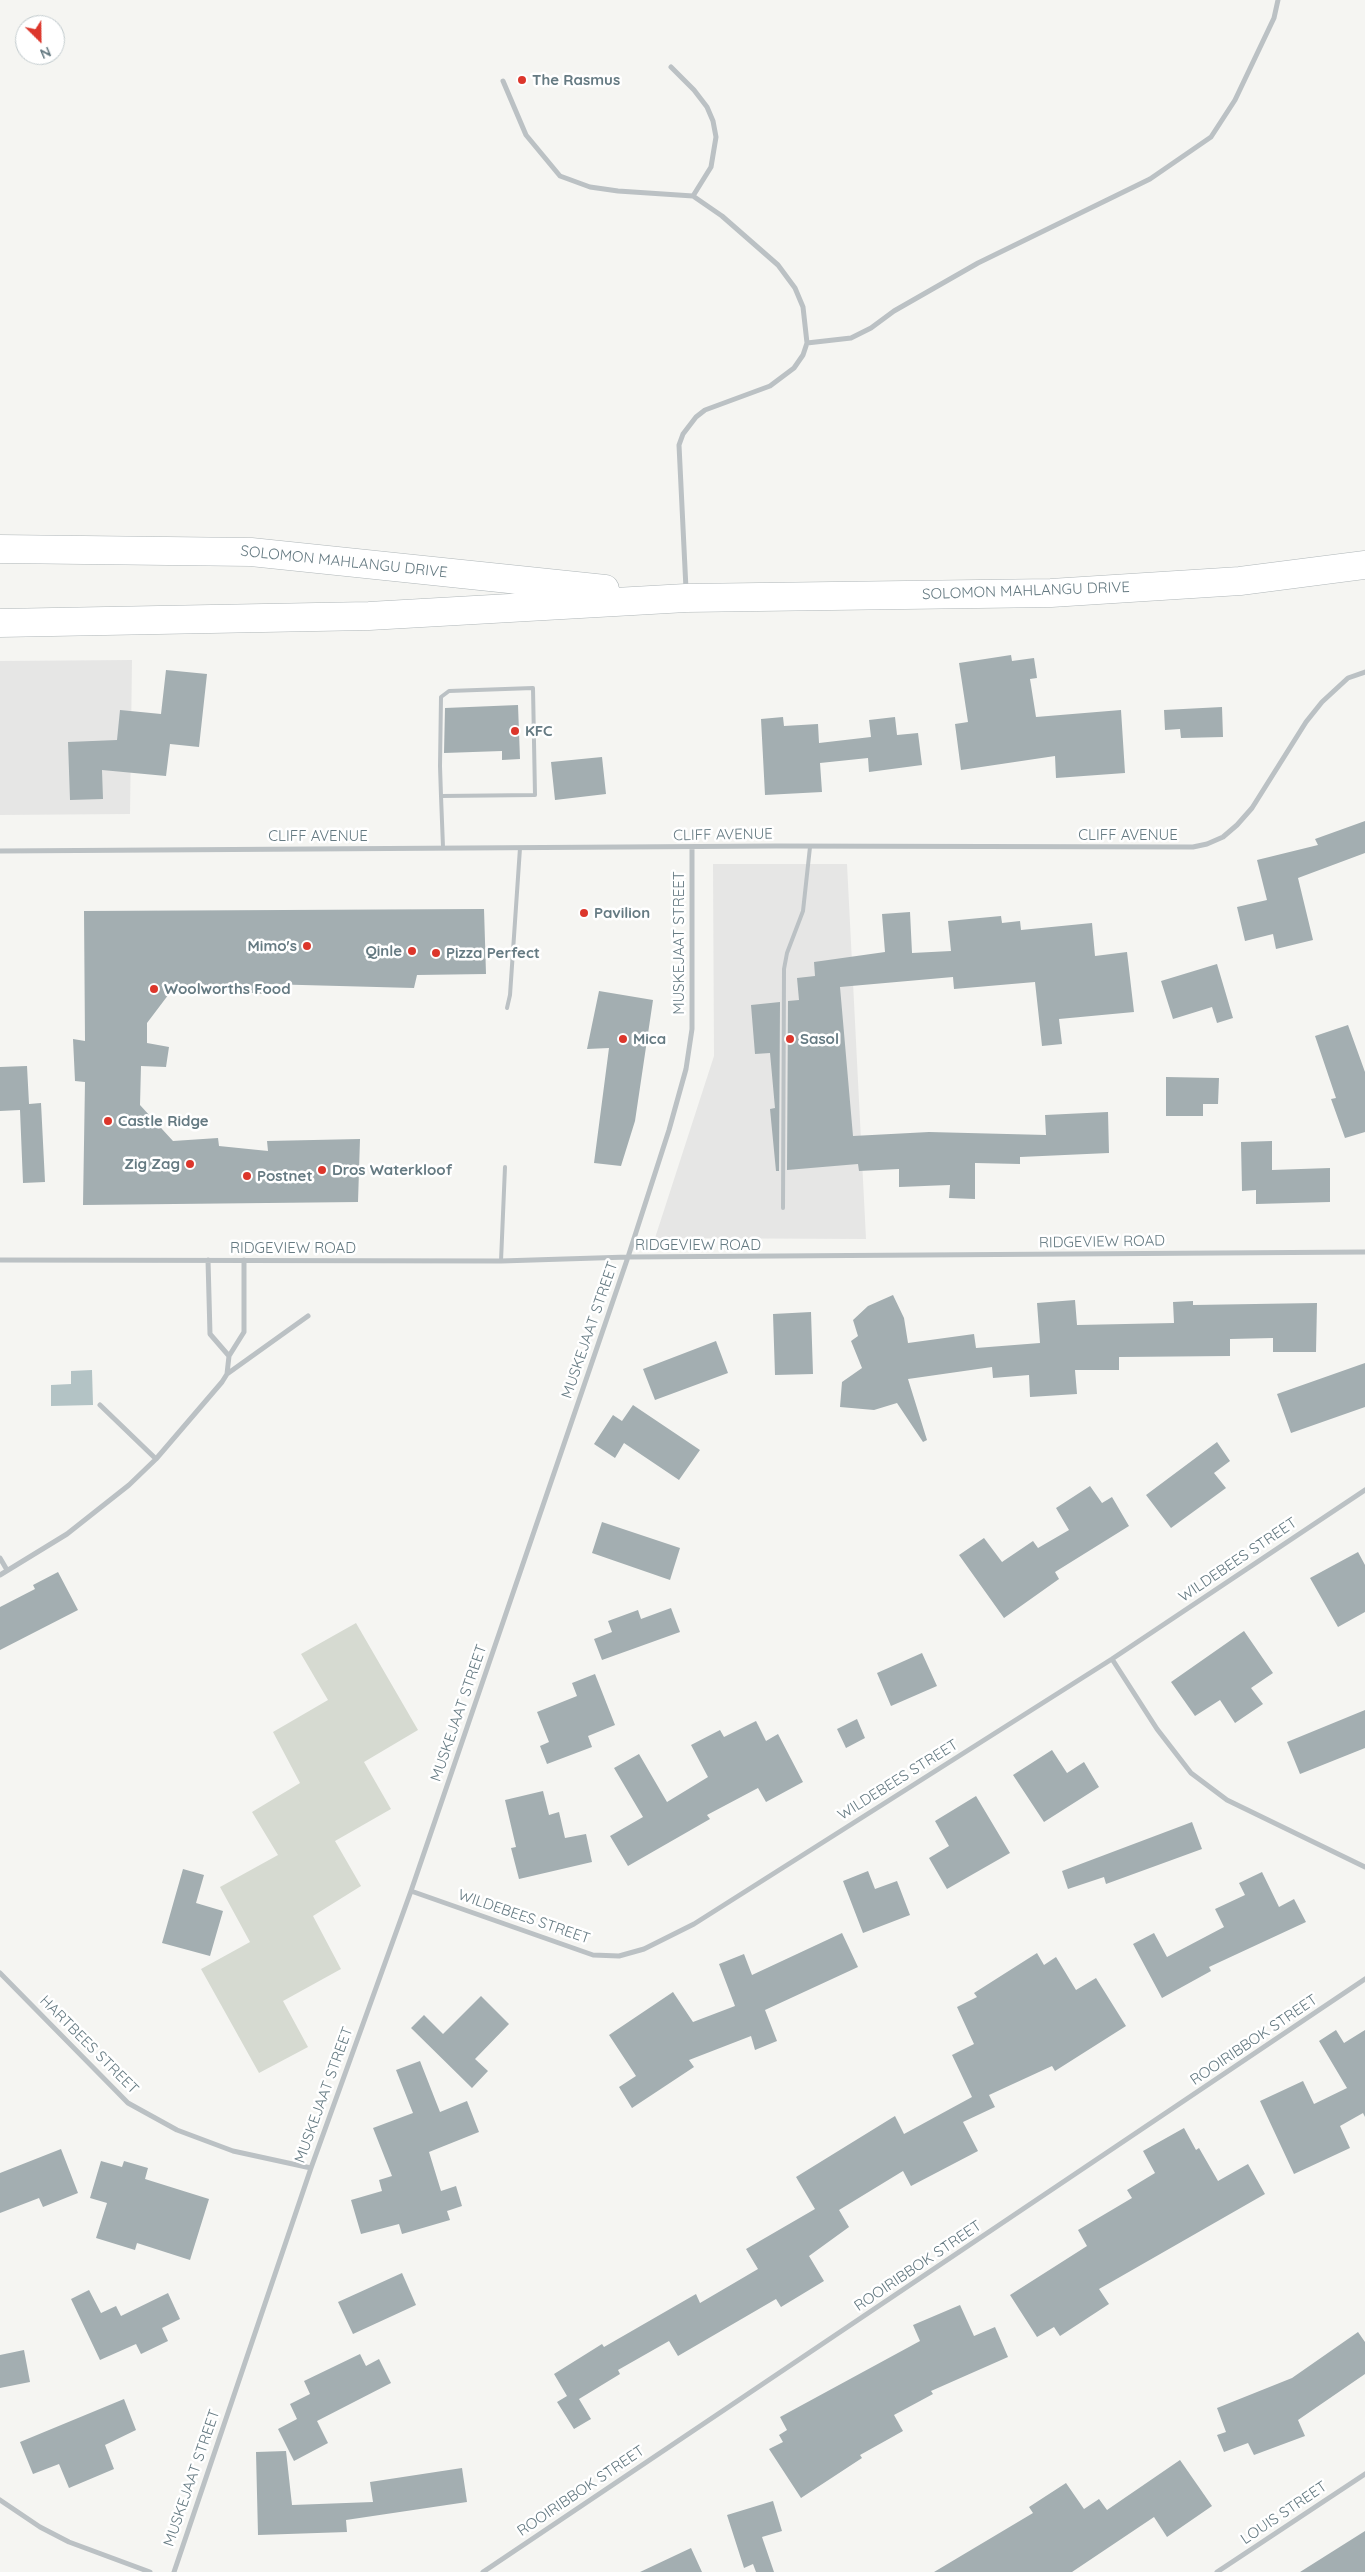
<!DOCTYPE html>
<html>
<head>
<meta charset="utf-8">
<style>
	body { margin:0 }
	#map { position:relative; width:1365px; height:2572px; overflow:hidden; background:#f5f5f2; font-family:Quicksand,sans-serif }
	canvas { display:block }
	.north { position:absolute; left:15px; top:15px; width:50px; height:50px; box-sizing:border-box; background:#fff; border:1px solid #c1cacd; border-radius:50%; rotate:157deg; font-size:14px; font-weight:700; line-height:20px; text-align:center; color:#657a82 }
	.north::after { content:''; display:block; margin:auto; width:18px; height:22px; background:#dc362b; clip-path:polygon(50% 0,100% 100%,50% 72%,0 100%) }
</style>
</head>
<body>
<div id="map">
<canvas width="1365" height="2572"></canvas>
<div class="north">N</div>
</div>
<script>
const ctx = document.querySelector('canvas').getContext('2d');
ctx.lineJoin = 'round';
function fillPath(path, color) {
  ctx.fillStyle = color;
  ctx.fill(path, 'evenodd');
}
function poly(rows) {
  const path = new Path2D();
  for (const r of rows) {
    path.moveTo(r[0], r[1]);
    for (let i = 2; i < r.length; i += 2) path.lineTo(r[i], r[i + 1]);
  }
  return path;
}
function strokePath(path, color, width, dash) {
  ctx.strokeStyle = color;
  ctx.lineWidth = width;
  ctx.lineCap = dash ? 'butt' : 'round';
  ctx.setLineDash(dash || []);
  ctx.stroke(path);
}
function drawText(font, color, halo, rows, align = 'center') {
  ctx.font = font + ' Quicksand,sans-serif';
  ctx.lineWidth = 5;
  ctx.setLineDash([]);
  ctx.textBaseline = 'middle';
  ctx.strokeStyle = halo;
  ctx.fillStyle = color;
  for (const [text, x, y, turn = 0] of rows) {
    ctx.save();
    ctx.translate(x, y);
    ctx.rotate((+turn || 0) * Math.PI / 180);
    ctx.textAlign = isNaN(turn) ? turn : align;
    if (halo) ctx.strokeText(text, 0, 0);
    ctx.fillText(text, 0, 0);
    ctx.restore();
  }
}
fillPath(poly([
	[132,660,130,814,0,815,0,661],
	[713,864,847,864,866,1239,655,1238,714,1056]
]), '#e6e6e5');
fillPath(poly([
	[356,1623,418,1730,364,1762,391,1809,335,1841,361,1886,313,1916,341,1969,283,2001,308,2047,259,2073,201,1969,250,1942,220,1887,278,1855,252,1812,300,1783,273,1732,328,1700,301,1654]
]), '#d6dad1');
fillPath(poly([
	[92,1370,93,1405,51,1406,51,1385,71,1384,71,1371]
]), '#b3c3c5');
fillPath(poly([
	[1011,655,1012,661,1034,658,1037,678,1030,679,1036,717,1121,710,1125,773,1056,778,1055,756,961,770,955,724,968,722,959,663],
	[166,670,207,674,199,747,170,744,166,776,102,770,103,799,70,800,68,742,117,740,120,710,161,714],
	[518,705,520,759,502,760,502,751,444,753,445,708],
	[1222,707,1223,737,1181,738,1180,729,1165,730,1164,710],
	[783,717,784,726,818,724,819,743,871,737,869,720,895,717,897,735,918,733,922,765,869,772,868,758,820,763,822,792,765,795,761,719],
	[602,757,606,794,555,800,551,762],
	[1365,821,1365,853,1298,878,1313,940,1276,949,1273,934,1245,941,1237,907,1267,900,1257,860,1318,845,1315,839],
	[484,909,486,974,417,975,414,988,265,984,264,994,175,986,147,1023,147,1043,169,1047,166,1067,141,1066,140,1105,173,1141,218,1138,219,1146,268,1151,267,1141,360,1139,358,1202,83,1205,85,1082,75,1081,73,1039,85,1041,84,911],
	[910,912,912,953,951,951,948,921,1001,916,1002,923,1020,921,1021,930,1092,923,1095,956,1127,952,1134,1012,1059,1019,1062,1044,1042,1046,1035,982,954,989,953,977,840,987,853,1136,929,1132,1046,1135,1045,1115,1108,1112,1109,1153,1020,1157,1020,1164,975,1163,975,1199,949,1198,950,1185,899,1187,899,1169,859,1171,858,1164,787,1170,788,1001,799,1000,797,978,815,976,814,962,885,952,882,914],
	[1217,964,1233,1018,1217,1023,1212,1007,1173,1019,1161,981],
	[599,991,653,1000,635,1121,621,1166,594,1163,609,1048,587,1049],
	[780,1002,779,1171,776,1171,770,1109,775,1108,770,1053,755,1054,751,1005],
	[1348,1025,1365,1072,1365,1132,1345,1138,1331,1099,1336,1098,1315,1036],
	[27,1066,29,1104,41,1103,45,1182,23,1183,20,1110,0,1111,0,1067],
	[1166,1077,1219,1078,1218,1104,1203,1104,1203,1116,1166,1116],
	[1272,1141,1272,1170,1330,1168,1330,1202,1256,1204,1256,1190,1242,1191,1241,1142],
	[893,1295,904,1318,908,1343,974,1334,976,1348,1040,1343,1037,1303,1075,1300,1077,1325,1174,1323,1173,1302,1193,1301,1193,1305,1317,1303,1316,1352,1273,1352,1273,1338,1230,1339,1230,1356,1119,1357,1119,1370,1075,1370,1077,1394,1030,1397,1029,1375,993,1378,992,1367,908,1379,927,1440,923,1442,897,1403,874,1410,840,1407,842,1382,862,1368,851,1341,858,1336,853,1320,868,1306],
	[811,1312,813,1374,775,1375,773,1314],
	[716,1341,728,1373,655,1400,643,1369],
	[1365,1363,1365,1407,1291,1433,1277,1394],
	[633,1405,700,1450,679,1480,624,1443,615,1458,594,1444,613,1415,622,1421],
	[1217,1442,1230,1461,1214,1473,1226,1488,1171,1528,1146,1495],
	[1090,1486,1102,1503,1112,1497,1129,1526,1055,1572,1059,1579,1004,1618,959,1555,984,1538,1002,1562,1033,1541,1038,1548,1069,1530,1056,1508],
	[602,1522,680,1548,670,1580,592,1553],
	[1358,1552,1365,1565,1365,1612,1338,1627,1310,1578],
	[58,1572,78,1610,0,1650,0,1607,35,1589,33,1585],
	[671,1608,680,1632,602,1660,594,1639,612,1632,608,1621,638,1610,641,1619],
	[1244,1631,1273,1673,1251,1688,1263,1704,1235,1723,1220,1700,1195,1716,1171,1682],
	[922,1653,937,1686,891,1706,877,1673],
	[595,1674,615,1725,588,1736,592,1747,547,1764,540,1746,549,1742,537,1712,577,1696,572,1683],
	[1365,1710,1365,1748,1300,1774,1287,1742],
	[857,1719,865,1738,846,1748,837,1729],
	[756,1721,766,1741,778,1734,803,1782,766,1802,758,1788,707,1815,710,1819,628,1866,610,1836,643,1817,614,1768,639,1754,667,1802,708,1777,691,1745,720,1730,724,1737],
	[1052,1750,1067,1773,1084,1762,1099,1787,1044,1822,1013,1775],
	[543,1791,549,1815,559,1812,565,1838,586,1834,592,1862,519,1879,511,1848,516,1847,505,1800],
	[976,1796,1010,1853,947,1889,929,1858,949,1846,935,1821],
	[1192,1822,1202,1849,1106,1884,1104,1877,1068,1889,1062,1871],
	[183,1869,204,1875,196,1903,223,1911,210,1956,162,1943],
	[868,1871,875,1889,897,1881,910,1915,863,1933,843,1881],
	[1262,1872,1279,1907,1294,1899,1306,1922,1209,1967,1211,1971,1162,1998,1133,1944,1154,1933,1167,1957,1224,1927,1215,1909,1245,1895,1239,1883],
	[842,1933,858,1967,765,2010,777,2041,755,2050,751,2036,689,2060,694,2067,632,2108,619,2087,636,2076,609,2035,673,1992,693,2022,735,2006,719,1964,744,1954,752,1975],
	[1037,1953,1044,1965,1056,1957,1076,1990,1096,1978,1126,2026,1055,2071,1052,2066,989,2095,995,2107,963,2122,978,2151,911,2186,903,2171,839,2210,849,2227,809,2256,824,2281,781,2307,776,2299,678,2356,669,2341,618,2370,620,2374,579,2399,591,2419,574,2429,557,2402,567,2396,554,2374,602,2344,604,2347,696,2294,700,2303,758,2269,746,2249,815,2209,796,2177,895,2116,904,2134,972,2097,952,2055,974,2044,957,2007,977,1997,974,1993],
	[481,1996,509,2024,475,2059,488,2071,472,2088,411,2028,424,2015,443,2034],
	[1336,2030,1344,2043,1365,2030,1365,2117,1363,2113,1340,2126,1350,2148,1294,2174,1260,2101,1303,2081,1314,2104,1347,2088,1319,2041],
	[420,2061,440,2112,467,2101,479,2132,429,2152,441,2191,456,2186,462,2206,447,2211,450,2220,402,2234,399,2224,361,2234,351,2200,382,2191,379,2180,392,2176,373,2128,413,2113,396,2070],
	[1184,2128,1196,2150,1199,2148,1218,2181,1248,2164,1265,2194,1099,2289,1109,2304,1060,2336,1054,2327,1037,2337,1010,2295,1087,2246,1078,2230,1132,2198,1127,2190,1155,2173,1143,2151],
	[61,2149,78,2193,43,2207,39,2198,0,2213,0,2173],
	[101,2161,122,2167,124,2161,148,2168,145,2179,209,2199,190,2260,137,2243,135,2250,96,2238,107,2203,90,2198],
	[402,2273,416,2305,353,2334,338,2302],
	[89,2290,101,2313,116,2306,121,2316,168,2293,180,2319,162,2328,168,2341,141,2354,136,2344,100,2360,71,2299],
	[960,2305,974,2336,995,2327,1008,2357,931,2391,933,2394,894,2415,903,2431,860,2455,862,2458,801,2498,769,2449,783,2442,779,2435,787,2430,780,2417,920,2341,913,2325],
	[1358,2332,1365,2342,1365,2374,1298,2420,1305,2436,1254,2455,1248,2443,1224,2452,1217,2435,1226,2432,1217,2408,1292,2378],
	[24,2350,30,2382,0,2388,0,2355],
	[360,2354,366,2366,379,2359,391,2383,317,2421,328,2443,294,2461,278,2429,297,2419,290,2404,310,2394,304,2381],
	[124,2399,136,2430,105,2445,114,2469,69,2488,59,2464,33,2474,20,2442],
	[286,2451,292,2505,373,2502,370,2482,462,2468,467,2502,346,2520,347,2532,258,2535,256,2452],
	[1180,2460,1212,2506,1167,2537,1154,2517,1072,2572,934,2572,1033,2513,1029,2507,1066,2483,1084,2509,1099,2499,1107,2510],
	[773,2501,782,2531,762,2537,774,2572,756,2572,753,2564,744,2568,727,2515],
	[1365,2531,1365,2572,1300,2572],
	[691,2548,702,2572,640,2572]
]), '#a3aeb1');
const primary = poly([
	[0,549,251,552,605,589],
	[0,623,369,616,686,598,1051,593,1240,581,1365,565]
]);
strokePath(primary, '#afb6b8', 29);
strokePath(poly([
	[441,796,535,795,533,688,449,691,441,697,440,766,441,796,443,847],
	[507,1008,510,995,520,848],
	[783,1208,784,969,787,953,803,911,810,847],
	[501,1261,505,1167]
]), '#bbc1c4', 4);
strokePath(poly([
	[671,67,694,90,707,107,713,121,716,137,711,167,693,196],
	[503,81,526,135,560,176,590,187,618,191,693,196,722,216,778,265,795,288,803,307,807,343,803,355,794,368,770,386,705,410,696,417,683,434,679,445,686,589],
	[807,343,851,338,871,328,894,311,978,263,1150,179,1211,137,1235,100,1274,18,1278,0],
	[0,851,776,846,1193,847,1207,844,1223,837,1237,825,1252,808,1306,722,1322,702,1348,678,1365,672],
	[0,1260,501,1261,628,1257,1365,1252],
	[208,1260,210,1334,229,1356],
	[227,1374,308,1316],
	[100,1405,156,1459],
	[0,1558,7,1570],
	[0,1575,67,1534,129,1485,156,1459,222,1382,227,1374,229,1356,244,1332,244,1260],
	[1112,1659,1157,1729,1191,1773,1227,1800,1365,1867],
	[411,1891,593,1955,619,1956,644,1949,694,1924,1112,1659,1365,1490],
	[0,1973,128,2103,177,2130,233,2151,311,2168],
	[0,2500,40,2527,69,2542,150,2572],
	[174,2572,311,2168,411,1891,628,1257,669,1130,686,1069,692,1029,692,848],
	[483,2572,1365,1979],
	[1217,2572,1365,2474]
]), '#bbc1c4', 5);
strokePath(primary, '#fff', 28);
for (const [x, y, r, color] of [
	[522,80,5,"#dc362b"],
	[515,731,5,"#dc362b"],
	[584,913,5,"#dc362b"],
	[307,946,5,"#dc362b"],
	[412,951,5,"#dc362b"],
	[436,953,5,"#dc362b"],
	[154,989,5,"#dc362b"],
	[623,1039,5,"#dc362b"],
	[790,1039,5,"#dc362b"],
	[108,1121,5,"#dc362b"],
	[190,1164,5,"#dc362b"],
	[322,1170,5,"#dc362b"],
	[247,1176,5,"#dc362b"]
]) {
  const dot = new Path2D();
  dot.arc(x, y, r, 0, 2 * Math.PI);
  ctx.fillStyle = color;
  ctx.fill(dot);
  strokePath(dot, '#fff', 2);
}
drawText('bold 15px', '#657a82', '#fff', [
	["The Rasmus",532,80],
	["KFC",525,731],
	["Pavilion",594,913],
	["Mimo's",297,946,"right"],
	["Qinle",402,951,"right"],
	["Pizza Perfect",446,953],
	["Woolworths Food",164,989],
	["Mica",633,1039],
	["Sasol",800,1039],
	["Castle Ridge",118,1121],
	["Zig Zag",180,1164,"right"],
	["Dros Waterkloof",332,1170],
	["Postnet",257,1176]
], 'left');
drawText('15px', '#657a82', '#fff', [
	["SOLOMON MAHLANGU DRIVE",344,562,6],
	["SOLOMON MAHLANGU DRIVE",1026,591,-2],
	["CLIFF AVENUE",723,835,-1],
	["CLIFF AVENUE",1128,835],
	["CLIFF AVENUE",318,836],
	["MUSKEJAAT STREET",679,943,-90],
	["RIDGEVIEW ROAD",1102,1242,-1],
	["RIDGEVIEW ROAD",698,1245],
	["RIDGEVIEW ROAD",293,1248],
	["MUSKEJAAT STREET",590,1330,-71],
	["WILDEBEES STREET",1238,1560,-34],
	["MUSKEJAAT STREET",459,1713,-71],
	["WILDEBEES STREET",898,1780,-32],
	["WILDEBEES STREET",524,1917,19],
	["ROOIRIBBOK STREET",1254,2040,-34],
	["HARTBEES STREET",89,2045,45],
	["MUSKEJAAT STREET",324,2095,-70],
	["ROOIRIBBOK STREET",918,2266,-34],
	["MUSKEJAAT STREET",192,2478,-71],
	["ROOIRIBBOK STREET",581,2491,-34],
	["LOUIS STREET",1284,2513,-34]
]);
</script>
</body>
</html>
